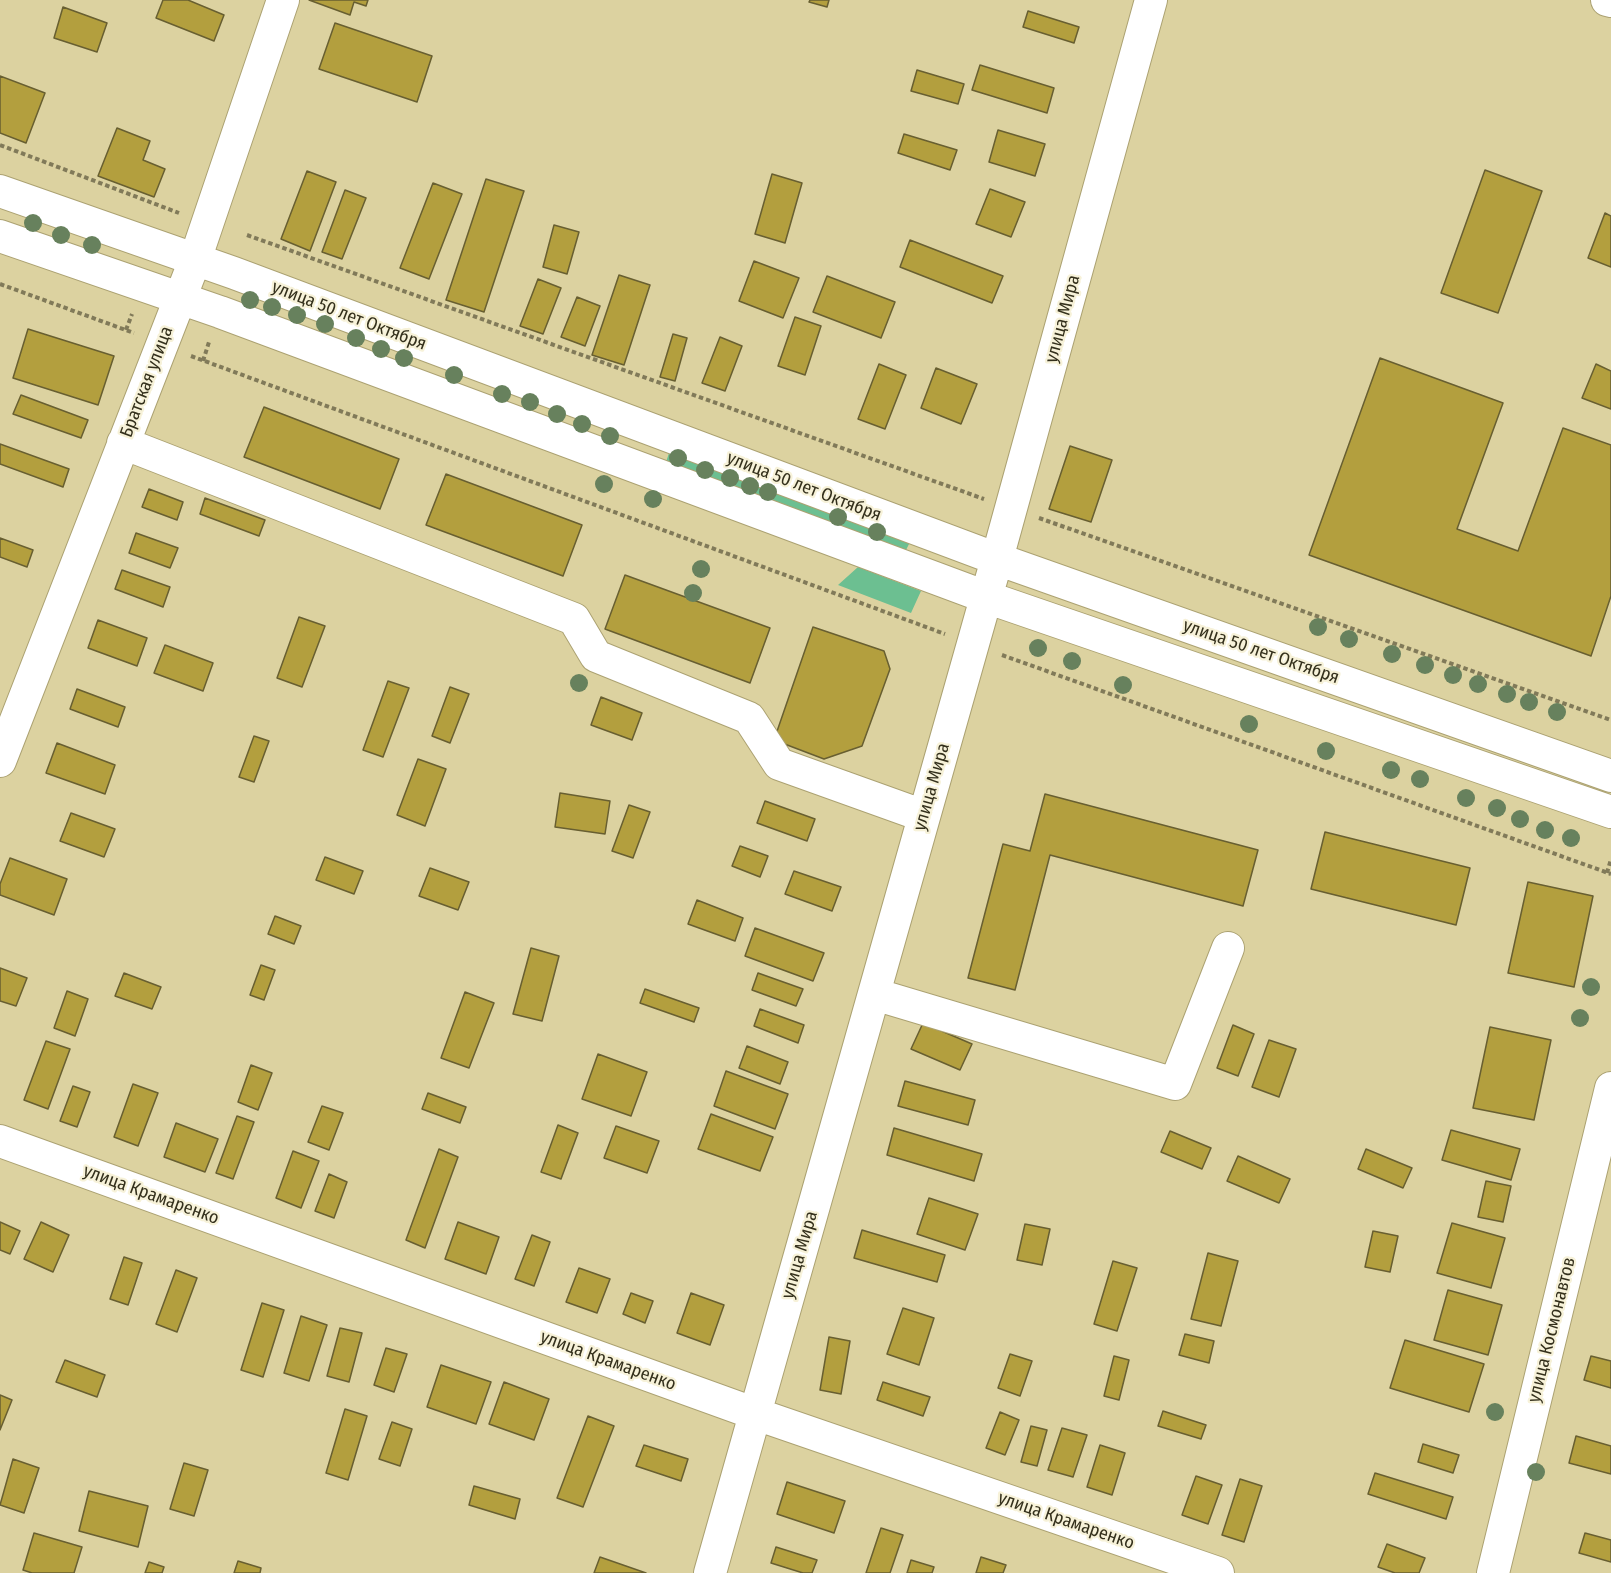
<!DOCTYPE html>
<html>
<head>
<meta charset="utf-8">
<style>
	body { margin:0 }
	canvas { display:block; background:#dcd2a0 }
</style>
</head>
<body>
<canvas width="1611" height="1573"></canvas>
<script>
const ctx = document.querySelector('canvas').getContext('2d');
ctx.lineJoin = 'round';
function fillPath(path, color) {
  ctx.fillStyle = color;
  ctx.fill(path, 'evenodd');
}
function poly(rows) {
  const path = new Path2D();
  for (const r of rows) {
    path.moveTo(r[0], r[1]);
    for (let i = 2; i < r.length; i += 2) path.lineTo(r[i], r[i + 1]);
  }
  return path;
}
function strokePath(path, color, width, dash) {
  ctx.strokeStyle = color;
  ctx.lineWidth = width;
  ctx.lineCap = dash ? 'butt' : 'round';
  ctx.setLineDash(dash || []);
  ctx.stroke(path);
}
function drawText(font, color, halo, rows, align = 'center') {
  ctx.font = font + ' "Fira Sans Condensed",sans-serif';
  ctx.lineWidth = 4.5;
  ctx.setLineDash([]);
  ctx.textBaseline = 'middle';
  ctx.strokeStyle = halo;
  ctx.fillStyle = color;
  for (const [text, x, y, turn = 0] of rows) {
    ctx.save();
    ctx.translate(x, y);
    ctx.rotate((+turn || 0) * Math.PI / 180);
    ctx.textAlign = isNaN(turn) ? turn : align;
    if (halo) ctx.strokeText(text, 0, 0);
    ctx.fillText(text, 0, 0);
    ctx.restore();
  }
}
fillPath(poly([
	[671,447,911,540,904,554,665,465],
	[858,567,921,591,911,613,838,585]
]), '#6cbf91');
const building = poly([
	[163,0,188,0,224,15,214,41,156,18,163,0],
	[309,0,368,0,366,6,354,2,350,15,309,0],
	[810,0,829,0,827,7,809,2,810,0],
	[63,7,107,23,97,52,54,38,63,7],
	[1028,11,1079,27,1074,43,1023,27,1028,11],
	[335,23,432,56,417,102,319,69,335,23],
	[980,65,1054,88,1047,113,972,90,980,65],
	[917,70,964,84,958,104,911,91,917,70],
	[0,76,45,93,26,143,0,133,0,76],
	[117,128,150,141,143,160,165,169,154,197,98,176,117,128],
	[998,130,1045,144,1035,176,989,162,998,130],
	[904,134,957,150,950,170,898,153,904,134],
	[1485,170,1542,191,1498,313,1441,293,1485,170],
	[307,171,336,182,310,251,281,239,307,171],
	[772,174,802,183,785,243,755,234,772,174],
	[486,179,524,191,484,312,446,300,486,179],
	[433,183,462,194,429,279,400,268,433,183],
	[990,189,1025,202,1011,237,976,224,990,189],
	[345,190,366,198,342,259,322,252,345,190],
	[1605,213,1611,216,1611,267,1588,258,1605,213],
	[554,225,579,232,567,274,543,267,554,225],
	[910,240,1003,276,992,303,900,267,910,240],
	[754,261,799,278,783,318,739,301,754,261],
	[619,275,650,285,624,365,592,355,619,275],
	[827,276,895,302,881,338,813,312,827,276],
	[538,279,561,288,543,334,520,326,538,279],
	[577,297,600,306,585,346,561,337,577,297],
	[795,317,821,326,805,375,778,366,795,317],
	[28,329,114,356,98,405,13,378,28,329],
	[673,334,687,338,675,381,660,377,673,334],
	[720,337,742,346,725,391,702,383,720,337],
	[1380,358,1503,403,1457,529,1518,551,1563,428,1611,445,1611,596,1591,656,1309,555,1380,358],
	[879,364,906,375,885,429,858,419,879,364],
	[1596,364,1611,371,1611,409,1582,398,1596,364],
	[936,368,977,384,961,424,921,408,936,368],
	[21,395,88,420,81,438,13,414,21,395],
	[264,407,399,459,380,509,244,457,264,407],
	[0,444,69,469,63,487,0,464,0,444],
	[1070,446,1112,460,1091,522,1049,509,1070,446],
	[446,474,582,525,563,576,426,525,446,474],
	[149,489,183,502,177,520,142,507,149,489],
	[205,498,265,520,259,536,200,514,205,498],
	[136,533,178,548,170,568,129,553,136,533],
	[0,538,33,550,27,567,0,557,0,538],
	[122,570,170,587,163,607,115,589,122,570],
	[625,575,770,628,750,683,605,629,625,575],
	[299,617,325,626,302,687,277,678,299,617],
	[98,620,147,638,137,666,88,648,98,620],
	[813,627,884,651,890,669,862,746,824,759,774,740,813,627],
	[165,645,213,663,203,691,154,673,165,645],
	[388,681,409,688,383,757,363,750,388,681],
	[450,687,469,694,450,743,432,736,450,687],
	[77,689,125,707,118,727,70,709,77,689],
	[601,697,642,713,632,740,591,725,601,697],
	[254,736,269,741,254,782,239,777,254,736],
	[57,743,115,765,105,794,46,773,57,743],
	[418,759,446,769,425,826,397,815,418,759],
	[560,793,610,801,605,834,555,827,560,793],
	[1045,794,1258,850,1243,906,1050,855,1015,990,968,978,1003,844,1030,851,1045,794],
	[765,801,815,819,807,841,757,823,765,801],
	[629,805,650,812,633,858,612,851,629,805],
	[71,813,115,829,104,857,60,841,71,813],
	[1325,832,1470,868,1456,925,1311,889,1325,832],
	[740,846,768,856,760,877,732,866,740,846],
	[325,857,363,871,354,894,316,880,325,857],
	[10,858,67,879,54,915,0,895,0,884,10,858],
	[430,868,469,882,458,910,419,896,430,868],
	[794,871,841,887,832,911,785,894,794,871],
	[1528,882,1593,896,1574,987,1508,973,1528,882],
	[697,900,743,918,735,941,688,924,697,900],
	[275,916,301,926,294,944,268,934,275,916],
	[755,928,824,953,813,981,745,956,755,928],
	[531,948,559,956,542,1021,513,1014,531,948],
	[261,965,275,970,264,1000,250,995,261,965],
	[0,968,27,978,16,1006,0,1001,0,968],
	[124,973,161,987,152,1009,115,996,124,973],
	[758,973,803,989,796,1006,752,990,758,973],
	[645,989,699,1008,694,1022,640,1003,645,989],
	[67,991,88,999,75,1036,54,1028,67,991],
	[465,992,494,1003,469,1068,441,1058,465,992],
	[760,1009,804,1025,798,1043,754,1026,760,1009],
	[923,1023,972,1044,960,1070,911,1049,923,1023],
	[1233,1025,1254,1034,1238,1076,1217,1068,1233,1025],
	[1490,1027,1551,1040,1534,1120,1473,1108,1490,1027],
	[1269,1040,1296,1049,1279,1097,1252,1087,1269,1040],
	[46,1041,70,1049,48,1109,24,1100,46,1041],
	[747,1046,788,1062,780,1084,739,1068,747,1046],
	[598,1054,647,1072,631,1116,582,1099,598,1054],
	[251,1065,272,1073,258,1110,238,1102,251,1065],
	[726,1071,788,1094,775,1129,714,1106,726,1071],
	[905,1081,975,1100,968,1125,898,1106,905,1081],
	[133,1084,158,1093,138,1146,114,1137,133,1084],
	[73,1086,90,1092,77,1127,60,1121,73,1086],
	[428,1093,466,1107,460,1123,422,1109,428,1093],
	[322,1106,343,1113,329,1150,308,1142,322,1106],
	[711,1114,773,1137,760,1171,698,1149,711,1114],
	[237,1116,254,1122,233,1179,216,1173,237,1116],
	[176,1123,218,1139,205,1172,164,1157,176,1123],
	[558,1125,578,1133,561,1179,541,1172,558,1125],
	[616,1126,659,1141,647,1173,604,1158,616,1126],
	[894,1128,982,1154,974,1181,887,1155,894,1128],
	[1451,1130,1520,1149,1511,1180,1442,1160,1451,1130],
	[1170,1131,1211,1148,1202,1169,1161,1152,1170,1131],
	[439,1149,458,1157,425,1248,406,1240,439,1149],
	[1366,1149,1412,1168,1403,1188,1358,1169,1366,1149],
	[293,1151,319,1161,301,1208,276,1198,293,1151],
	[1238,1156,1290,1179,1279,1203,1227,1181,1238,1156],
	[329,1174,347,1182,334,1218,315,1211,329,1174],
	[1486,1181,1511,1186,1503,1222,1478,1217,1486,1181],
	[929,1198,978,1214,965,1250,917,1234,929,1198],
	[0,1222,20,1231,10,1254,0,1250,0,1222],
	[41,1222,69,1235,53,1272,24,1259,41,1222],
	[458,1222,499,1237,486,1274,445,1259,458,1222],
	[1452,1223,1505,1238,1491,1288,1437,1273,1452,1223],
	[1025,1224,1050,1229,1042,1265,1017,1260,1025,1224],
	[862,1230,945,1255,937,1282,854,1258,862,1230],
	[1373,1231,1398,1236,1390,1272,1365,1267,1373,1231],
	[532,1235,550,1242,534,1286,515,1279,532,1235],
	[1208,1253,1238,1261,1221,1326,1191,1319,1208,1253],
	[124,1257,142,1263,128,1305,110,1299,124,1257],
	[1113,1261,1137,1268,1117,1331,1094,1324,1113,1261],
	[579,1268,610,1279,597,1313,566,1302,579,1268],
	[176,1270,197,1278,177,1332,156,1324,176,1270],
	[1448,1290,1502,1305,1488,1355,1434,1340,1448,1290],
	[631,1293,653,1301,645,1323,623,1314,631,1293],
	[691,1293,724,1305,710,1345,677,1333,691,1293],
	[262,1303,284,1310,263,1377,241,1370,262,1303],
	[903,1308,934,1318,919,1365,887,1354,903,1308],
	[301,1316,327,1325,309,1381,284,1373,301,1316],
	[340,1328,362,1333,349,1382,327,1376,340,1328],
	[1185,1334,1214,1341,1209,1363,1179,1355,1185,1334],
	[829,1337,850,1341,841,1394,820,1390,829,1337],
	[1405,1340,1484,1364,1469,1412,1390,1388,1405,1340],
	[386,1348,407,1354,394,1392,374,1385,386,1348],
	[1010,1354,1032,1361,1020,1396,998,1388,1010,1354],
	[1114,1356,1129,1360,1119,1400,1104,1396,1114,1356],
	[1591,1356,1611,1361,1611,1388,1584,1380,1591,1356],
	[65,1360,105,1375,97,1397,56,1382,65,1360],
	[441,1365,491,1382,476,1424,427,1407,441,1365],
	[504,1382,549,1399,534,1440,489,1424,504,1382],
	[883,1382,930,1397,923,1416,877,1400,883,1382],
	[0,1395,12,1400,0,1430,0,1395],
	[345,1409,367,1416,348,1480,326,1473,345,1409],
	[1163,1411,1206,1425,1201,1439,1158,1426,1163,1411],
	[1000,1412,1019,1420,1005,1455,986,1448,1000,1412],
	[588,1416,614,1426,583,1507,557,1498,588,1416],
	[392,1422,412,1429,400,1466,379,1459,392,1422],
	[1031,1426,1047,1430,1037,1466,1021,1462,1031,1426],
	[1062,1428,1087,1435,1073,1477,1048,1470,1062,1428],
	[1576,1436,1611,1446,1611,1474,1569,1463,1576,1436],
	[1423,1444,1459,1455,1453,1473,1418,1462,1423,1444],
	[644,1445,688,1459,681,1481,636,1466,644,1445],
	[1100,1445,1125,1453,1112,1495,1087,1487,1100,1445],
	[13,1459,39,1468,24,1513,0,1505,13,1459],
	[184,1463,208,1470,194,1516,170,1509,184,1463],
	[1375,1473,1453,1497,1446,1519,1368,1494,1375,1473],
	[1196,1476,1222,1485,1208,1524,1182,1515,1196,1476],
	[1240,1479,1262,1486,1244,1542,1222,1535,1240,1479],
	[787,1482,845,1501,834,1533,777,1514,787,1482],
	[474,1486,520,1499,515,1519,469,1505,474,1486],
	[89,1491,148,1506,138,1547,79,1531,89,1491],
	[881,1528,903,1535,890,1573,866,1573,881,1528],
	[34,1533,82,1547,74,1573,32,1573,23,1570,34,1533],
	[1585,1533,1611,1540,1611,1562,1579,1553,1585,1533],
	[1387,1544,1425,1558,1419,1573,1395,1573,1378,1567,1387,1544],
	[776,1547,817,1560,812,1573,803,1573,771,1563,776,1547],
	[600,1557,646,1573,594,1573,600,1557],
	[981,1557,1006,1565,1003,1573,976,1573,981,1557],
	[911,1560,934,1567,932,1573,907,1573,911,1560],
	[238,1561,261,1568,260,1573,234,1573,238,1561],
	[149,1562,164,1567,162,1573,145,1573,149,1562]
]);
fillPath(building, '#b39f3e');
strokePath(building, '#685f31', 1.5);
const minor = poly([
	[1607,0,1611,1],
	[0,191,234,273,997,559,1611,776],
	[0,236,220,312,986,597,1611,812],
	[123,443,574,619,596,656,749,718,779,764,924,816],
	[0,761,195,260,283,0],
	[874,994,1175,1084,1228,948],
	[0,1141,756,1414,1218,1573],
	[710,1573,997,559,1151,0],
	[1493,1573,1611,1088]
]);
strokePath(minor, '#aca272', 34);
strokePath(poly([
	[0,145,179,213],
	[247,235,984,499],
	[0,284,134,333],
	[126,330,132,314],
	[191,356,945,634],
	[203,361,209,342],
	[1039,518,1611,720],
	[1002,655,1611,874],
	[1607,873,1611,859]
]), '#817a59', 4, [4.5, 3]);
strokePath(minor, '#fff', 32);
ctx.fillStyle = '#67815d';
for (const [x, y] of [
	[33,223],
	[61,235],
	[92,245],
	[250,300],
	[272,307],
	[297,315],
	[325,324],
	[356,338],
	[381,349],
	[404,358],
	[454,375],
	[502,394],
	[530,402],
	[557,414],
	[582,424],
	[610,436],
	[678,458],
	[705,470],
	[730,478],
	[604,484],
	[750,486],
	[768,492],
	[653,499],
	[838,517],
	[877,532],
	[701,569],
	[693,593],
	[1318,627],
	[1349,639],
	[1038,648],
	[1392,654],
	[1072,661],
	[1425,665],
	[1453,675],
	[579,683],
	[1478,684],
	[1123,685],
	[1507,694],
	[1529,702],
	[1557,712],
	[1249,724],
	[1326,751],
	[1391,770],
	[1420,779],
	[1466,798],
	[1497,808],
	[1520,819],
	[1545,830],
	[1571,838],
	[1591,987],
	[1580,1018],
	[1495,1412],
	[1536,1472]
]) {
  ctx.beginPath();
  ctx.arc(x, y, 9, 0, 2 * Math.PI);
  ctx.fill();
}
drawText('18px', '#34301c', '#f7f2d9', [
	["улица 50 лет Октября",349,316,21],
	["улица Мира",1063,319,-75],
	["Братская улица",147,382,-69],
	["улица 50 лет Октября",804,487,21],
	["улица 50 лет Октября",1261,652,19],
	["улица Мира",932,787,-74],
	["улица Крамаренко",151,1195,20],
	["улица Мира",800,1255,-74],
	["улица Космонавтов",1552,1330,-76],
	["улица Крамаренко",608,1361,20],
	["улица Крамаренко",1066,1521,19]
]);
</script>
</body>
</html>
